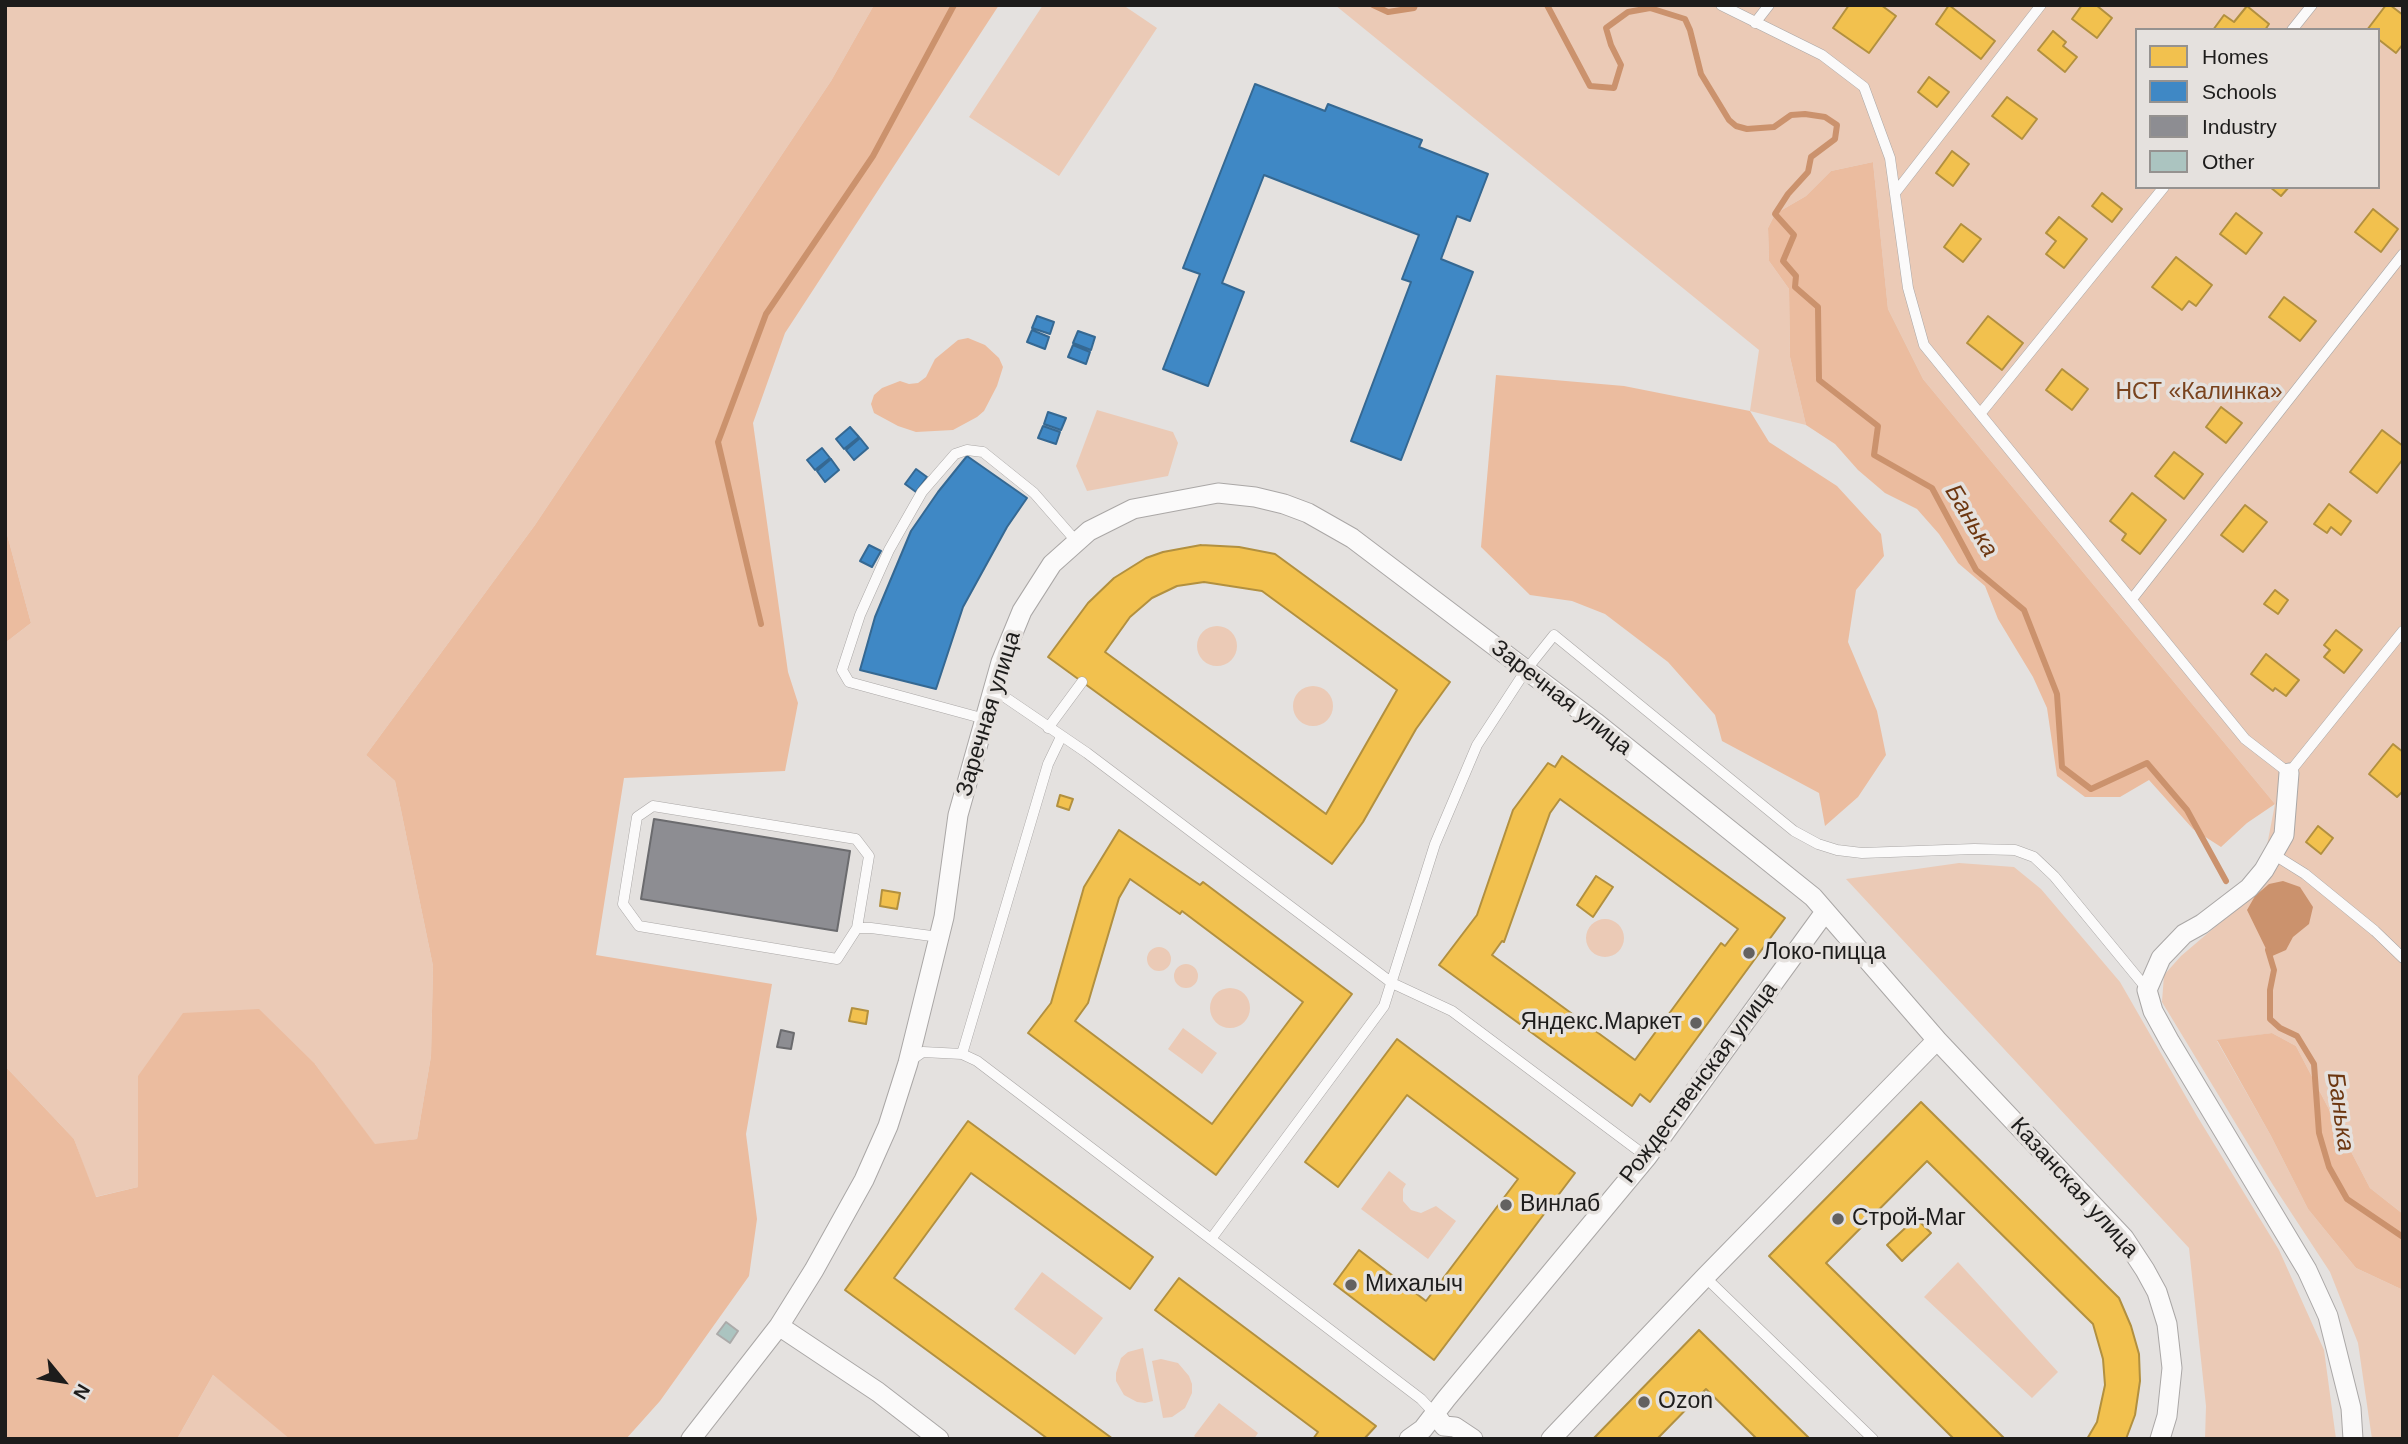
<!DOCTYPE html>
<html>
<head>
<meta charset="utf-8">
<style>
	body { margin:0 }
	#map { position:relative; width:2408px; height:1444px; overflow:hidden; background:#e4e1df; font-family:Helvetica,sans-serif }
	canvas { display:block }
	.frame { position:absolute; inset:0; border:7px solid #1d1c1b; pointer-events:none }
	.legend { position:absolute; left:2135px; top:28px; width:245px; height:161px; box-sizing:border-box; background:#e5e1de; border:2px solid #959290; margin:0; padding:9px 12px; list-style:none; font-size:21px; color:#1d1c1b }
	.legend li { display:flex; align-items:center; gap:14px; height:35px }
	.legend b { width:35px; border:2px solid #959290 }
	.north { position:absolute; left:28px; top:1346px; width:70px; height:70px; -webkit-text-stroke:5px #e5e1de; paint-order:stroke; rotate:120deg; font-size:19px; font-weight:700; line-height:28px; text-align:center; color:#1d1c1b }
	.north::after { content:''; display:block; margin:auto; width:24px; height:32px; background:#1d1c1b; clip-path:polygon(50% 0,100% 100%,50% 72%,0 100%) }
</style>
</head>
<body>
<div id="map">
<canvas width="2408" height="1444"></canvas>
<div class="frame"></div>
<ul class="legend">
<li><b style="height:19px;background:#f2c14e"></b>Homes</li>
<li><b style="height:19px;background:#3f88c5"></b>Schools</li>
<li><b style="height:19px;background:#8d8d92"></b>Industry</li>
<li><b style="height:19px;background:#abc4c0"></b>Other</li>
</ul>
<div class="north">N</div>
</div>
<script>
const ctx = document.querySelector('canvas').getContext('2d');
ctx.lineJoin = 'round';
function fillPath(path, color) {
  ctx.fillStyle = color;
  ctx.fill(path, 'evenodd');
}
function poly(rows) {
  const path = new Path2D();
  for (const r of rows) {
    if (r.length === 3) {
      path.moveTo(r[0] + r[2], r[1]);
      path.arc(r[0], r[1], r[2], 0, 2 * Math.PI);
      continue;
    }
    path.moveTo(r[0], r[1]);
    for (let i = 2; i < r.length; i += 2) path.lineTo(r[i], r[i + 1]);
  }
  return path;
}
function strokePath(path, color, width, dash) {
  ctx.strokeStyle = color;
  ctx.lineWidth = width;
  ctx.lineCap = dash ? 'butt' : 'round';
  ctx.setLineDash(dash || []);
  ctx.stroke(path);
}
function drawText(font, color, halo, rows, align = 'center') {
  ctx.font = font + ' Helvetica,sans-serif';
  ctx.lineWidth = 7;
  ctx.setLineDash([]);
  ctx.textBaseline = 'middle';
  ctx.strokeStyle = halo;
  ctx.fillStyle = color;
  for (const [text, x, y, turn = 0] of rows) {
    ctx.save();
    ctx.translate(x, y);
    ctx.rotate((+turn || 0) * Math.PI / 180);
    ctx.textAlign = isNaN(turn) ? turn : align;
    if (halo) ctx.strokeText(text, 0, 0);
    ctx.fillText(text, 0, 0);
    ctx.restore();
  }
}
fillPath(poly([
	[5,5,874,5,831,81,535,525,366,755,395,781,433,966,431,1056,417,1139,375,1145,315,1064,138,1076,138,1187,95,1197,74,1139,5,1066,5,643,31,623,5,527],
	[1043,5,1123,5,1157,28,1059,176,969,117],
	[1335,5,2403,5,2403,1214,2370,1188,2296,1046,2272,1033,2217,1041,2271,1136,2308,1209,2356,1268,2403,1290,2403,1439,2372,1439,2358,1343,2330,1272,2273,1185,2162,1002,2164,975,2181,956,2249,898,2278,867,2264,861,2275,804,1923,379,1888,309,1873,162,1831,171,1806,196,1775,214,1768,228,1769,261,1789,289,1790,357,1806,425,1750,411,1759,350],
	[2137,30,2378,30,2378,187,2137,187],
	[1097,410,1173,432,1178,443,1168,476,1087,491,1076,466],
	[1217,646,20],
	[1313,706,20],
	[1959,863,2014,867,2041,889,2120,982,2197,1116,2279,1250,2324,1350,2336,1439,2205,1439,2206,1406,2189,1248,1846,879],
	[1605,938,19],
	[1159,959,12],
	[1186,976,12],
	[1230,1008,20],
	[1183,1028,1217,1053,1202,1074,1168,1049],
	[1389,1171,1406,1184,1403,1189,1403,1201,1411,1210,1421,1213,1436,1206,1456,1221,1428,1259,1361,1209],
	[1958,1262,2058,1372,2032,1398,1924,1297],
	[1042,1272,1103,1318,1075,1355,1014,1309],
	[1143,1348,1153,1401,1145,1403,1137,1402,1124,1395,1116,1381,1116,1373,1121,1358,1128,1352],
	[1161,1359,1178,1363,1189,1376,1192,1384,1192,1393,1185,1408,1172,1417,1163,1418,1152,1361],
	[213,1375,288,1435,290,1439,177,1439],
	[1219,1403,1258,1433,1254,1439,1198,1439,1194,1436]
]), '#ebcab6');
fillPath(poly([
	[874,5,999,5,785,333,753,423,788,672,798,703,785,771,624,778,596,955,772,984,746,1134,757,1219,749,1276,660,1401,626,1439,290,1439,213,1375,177,1439,5,1439,5,1066,74,1139,96,1197,138,1187,138,1076,183,1013,259,1009,315,1064,375,1144,417,1139,431,1056,433,966,395,781,366,755,535,525,831,81],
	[1873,162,1888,309,1923,379,2275,804,2247,823,2221,847,2193,829,2149,780,2120,797,2085,797,2057,776,2047,708,2033,677,1998,619,1985,586,1958,563,1939,534,1917,509,1885,493,1858,470,1835,444,1806,425,1790,357,1789,289,1769,261,1768,228,1775,214,1806,196,1831,171],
	[968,338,985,345,999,358,1003,367,997,386,984,411,977,417,953,430,916,432,898,426,874,413,871,404,874,395,882,388,900,381,909,384,918,383,926,377,935,359,958,340],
	[1496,375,1624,386,1750,411,1769,442,1837,486,1881,534,1884,556,1856,590,1848,642,1877,711,1886,755,1858,797,1825,826,1819,793,1722,741,1715,715,1668,662,1605,614,1572,601,1530,595,1481,547],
	[5,527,31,623,5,643],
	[2272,1033,2296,1046,2370,1188,2403,1214,2403,1290,2356,1268,2308,1209,2271,1136,2217,1040]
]), '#ebbc9f');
fillPath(poly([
	[2283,881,2300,887,2313,907,2309,924,2293,937,2286,950,2270,957,2247,910,2255,896,2269,884]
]), '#cb926d');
const homes = poly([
	[1849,5,1881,5,1896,16,1869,53,1833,28,1849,5],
	[1949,5,1995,41,1981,59,1936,24,1949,5],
	[2082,5,2096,5,2112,18,2097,38,2072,19,2082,5],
	[2386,5,2390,5,2403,15,2403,44,2396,53,2378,39,2378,30,2367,30,2386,5],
	[2247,6,2269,24,2265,30,2213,30,2224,15,2234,22,2247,6],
	[2053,31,2066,42,2063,46,2077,57,2065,72,2038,50,2053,31],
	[1929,77,1949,92,1937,107,1918,92,1929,77],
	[2007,97,2037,119,2022,139,1992,116,2007,97],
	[1952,151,1969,164,1953,186,1936,173,1952,151],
	[2270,187,2289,187,2281,196,2270,187],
	[2102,193,2122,209,2112,222,2092,206,2102,193],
	[2373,209,2398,229,2381,252,2355,232,2373,209],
	[2236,213,2262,233,2246,254,2220,234,2236,213],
	[2059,217,2087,239,2064,268,2046,254,2056,241,2046,233,2059,217],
	[1961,224,1981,239,1963,262,1944,247,1961,224],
	[2176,257,2212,285,2196,306,2189,301,2182,310,2152,287,2176,257],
	[2284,297,2316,321,2300,341,2269,317,2284,297],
	[1988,316,2023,343,2002,370,1967,343,1988,316],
	[2062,369,2088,389,2072,410,2046,390,2062,369],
	[2221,407,2242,423,2226,443,2206,427,2221,407],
	[2382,430,2403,446,2403,459,2377,493,2350,472,2382,430],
	[2174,452,2203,474,2184,499,2155,476,2174,452],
	[2132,493,2166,520,2140,554,2122,540,2126,534,2110,521,2132,493],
	[2329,504,2351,521,2341,535,2331,527,2327,533,2314,524,2329,504],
	[2245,505,2267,522,2243,552,2221,535,2245,505],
	[1201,545,1239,547,1275,554,1450,682,1416,729,1363,822,1332,864,1048,657,1088,603,1114,578,1146,558,1163,552,1201,545],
	[1204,582,1262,591,1397,690,1326,814,1105,652,1130,617,1152,598,1177,586,1204,582],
	[2275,590,2288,600,2278,614,2264,604,2275,590],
	[2336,630,2362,650,2344,673,2324,657,2330,650,2324,645,2336,630],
	[2266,654,2299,680,2286,696,2275,688,2273,691,2251,674,2266,654],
	[2393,744,2403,752,2403,791,2397,797,2369,774,2393,744],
	[1562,756,1785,918,1650,1102,1640,1094,1632,1106,1439,965,1477,915,1513,810,1548,763,1555,767,1562,756],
	[1560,799,1738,929,1725,946,1721,943,1635,1060,1492,955,1502,941,1504,942,1550,813,1560,799],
	[1060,795,1073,799,1069,810,1057,806,1060,795],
	[2318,826,2333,838,2321,854,2306,842,2318,826],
	[1119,830,1200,885,1203,882,1352,994,1216,1175,1028,1033,1051,1003,1084,887,1119,830],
	[1130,879,1180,914,1182,911,1303,1002,1212,1124,1075,1021,1088,1003,1119,898,1130,879],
	[1596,876,1613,887,1593,917,1577,905,1596,876],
	[882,890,900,893,897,909,880,906,882,890],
	[852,1008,868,1011,866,1024,849,1021,852,1008],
	[1397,1039,1575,1173,1434,1360,1334,1284,1359,1250,1426,1301,1518,1179,1407,1095,1338,1187,1305,1162,1397,1039],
	[1921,1102,2119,1298,2131,1326,2139,1354,2140,1381,2135,1415,2126,1439,2087,1439,2097,1422,2105,1385,2103,1359,2093,1324,1927,1161,1826,1263,2005,1439,1954,1439,1769,1256,1921,1102],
	[968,1121,1153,1257,1130,1289,971,1173,894,1278,1113,1439,1048,1439,845,1290,968,1121],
	[1916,1218,1931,1233,1902,1261,1887,1245,1916,1218],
	[1179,1278,1212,1303,1376,1426,1364,1439,1313,1439,1318,1432,1155,1310,1179,1278],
	[1699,1330,1810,1439,1757,1439,1706,1389,1657,1439,1593,1439,1699,1330]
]);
fillPath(homes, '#f2c14e');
strokePath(homes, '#b2903f', 2);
const schools = poly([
	[1255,84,1325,111,1328,104,1422,140,1419,147,1488,174,1470,221,1457,216,1441,259,1473,272,1401,460,1351,441,1411,282,1402,279,1419,235,1264,175,1222,283,1244,292,1208,386,1163,369,1200,274,1183,268,1255,84],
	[1037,316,1054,322,1050,334,1032,328,1037,316],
	[1032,330,1049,337,1045,349,1027,342,1032,330],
	[1078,331,1095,337,1091,350,1073,343,1078,331],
	[1073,345,1090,352,1086,364,1068,357,1073,345],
	[1048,412,1066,418,1061,430,1044,424,1048,412],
	[1043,426,1060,432,1056,444,1038,438,1043,426],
	[850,427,859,437,844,449,836,439,850,427],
	[860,438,868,448,854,460,846,450,860,438],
	[822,448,830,458,815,470,807,460,822,448],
	[967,456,1027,498,1007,527,963,607,936,689,860,670,875,617,911,531,938,492,967,456],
	[831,459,839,470,825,482,817,471,831,459],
	[916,469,927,477,916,492,905,484,916,469],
	[869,545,881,551,872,567,860,561,869,545]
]);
fillPath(schools, '#3f88c5');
strokePath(schools, '#356892', 2);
const industry = poly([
	[654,819,850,851,837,931,641,899,654,819],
	[781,1030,794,1033,791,1049,777,1047,781,1030]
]);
fillPath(industry, '#8d8d92');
strokePath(industry, '#6b6b6e', 2);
strokePath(poly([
	[1373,5,1388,12,1414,8,1415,5],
	[1547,5,1590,86,1614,88,1621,65,1611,45,1606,28,1628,12,1650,8,1685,19,1690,30,1701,74,1729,120,1736,126,1747,129,1774,127,1791,115,1805,114,1825,117,1837,125,1835,139,1811,157,1808,172,1788,194,1775,214,1794,235,1783,261,1796,276,1795,287,1818,307,1819,380,1878,426,1874,455,1932,488,1976,570,2024,610,2057,694,2062,767,2091,789,2147,763,2187,810,2226,881],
	[761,624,718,442,766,314,873,156,954,5],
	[2268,950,2274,970,2270,990,2270,1019,2280,1028,2297,1036,2314,1064,2319,1133,2329,1167,2347,1199,2403,1237]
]), '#cb926d', 6);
const building = poly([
	[726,1322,738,1331,730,1343,717,1334,726,1322]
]);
fillPath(building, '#abc4c0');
strokePath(building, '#abaaa9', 2);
const service = poly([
	[1721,5,1822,55,1864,87,1890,158,1908,288,1924,345,2245,739,2289,773,2403,631],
	[1755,23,1769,5],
	[2292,30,2312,5],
	[1895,193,2041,5],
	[1980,414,2164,187],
	[2132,599,2403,254],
	[993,689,1087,753,1392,983,1452,1011,1647,1157],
	[985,719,849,682,842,670,860,615,889,550,922,492,955,454,967,450,983,452,1034,493,1076,541],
	[1048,728,1082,682],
	[653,806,856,839,869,856,857,928,837,959,639,926,623,904,637,817,653,806],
	[2273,854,2305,874,2375,931,2403,958],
	[857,928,871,928,939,937],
	[962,1054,1048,764,1061,737],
	[910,1061,923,1052,962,1054,977,1061,1421,1399,1435,1414],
	[1211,1239,1384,1006,1435,844,1477,745,1526,670,1554,635,1794,831,1818,844,1837,850,1862,853,1974,849,2015,850,2034,857,2054,876,2147,989],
	[1705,1277,1873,1439]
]);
const minor = poly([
	[2289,773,2284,835,2264,870,2249,888,2202,924,2184,934,2161,958,2147,990,2153,1011,2170,1042,2307,1270,2328,1316,2351,1408,2353,1439],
	[1435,1414,1444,1426,1455,1427,1473,1439],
	[691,1439,779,1326],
	[939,1439,878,1392,779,1326,814,1270,864,1180,888,1126,908,1063,944,917,958,815,1001,662,1022,611,1052,564,1089,531,1133,509,1218,493,1255,497,1284,504,1308,513,1352,538,1595,722,1813,897,1937,1040,2124,1238,2145,1270,2157,1292,2167,1324,2172,1368,2167,1416,2160,1439],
	[1409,1439,1423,1429,1446,1399,1647,1157,1825,912],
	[1551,1439,1705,1277,1937,1040]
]);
strokePath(service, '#aaa7a6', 11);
strokePath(minor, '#aaa7a6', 21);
strokePath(service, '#fbfafa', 10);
strokePath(minor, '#fbfafa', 19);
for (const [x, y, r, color] of [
	[1749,953,7,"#636160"],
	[1696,1023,7,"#636160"],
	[1506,1205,7,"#636160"],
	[1838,1219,7,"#636160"],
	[1351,1285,7,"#636160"],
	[1644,1402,7,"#636160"]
]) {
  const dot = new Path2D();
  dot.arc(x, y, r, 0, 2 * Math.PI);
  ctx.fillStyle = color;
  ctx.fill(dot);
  strokePath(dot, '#e5e1de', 2.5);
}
drawText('23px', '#79431e', '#e5e1de', [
	["НСТ «Калинка»",2199,393]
]);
drawText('23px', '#1d1c1b', '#e5e1de', [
	["Заречная улица",1561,698,38],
	["Заречная улица",989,714,-73],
	["Рождественская улица",1699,1083,-53],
	["Казанская улица",2074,1188,48]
]);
drawText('23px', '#1d1c1b', '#e5e1de', [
	["Локо-пицца",1763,953],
	["Яндекс.Маркет",1682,1023,"right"],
	["Винлаб",1520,1205],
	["Строй-Маг",1852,1219],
	["Михалыч",1365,1285],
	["Ozon",1658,1402]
], 'left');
drawText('italic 24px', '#6d3711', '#e5e1de', [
	["Банька",1971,521,59],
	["Банька",2340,1112,82]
]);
</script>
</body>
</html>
